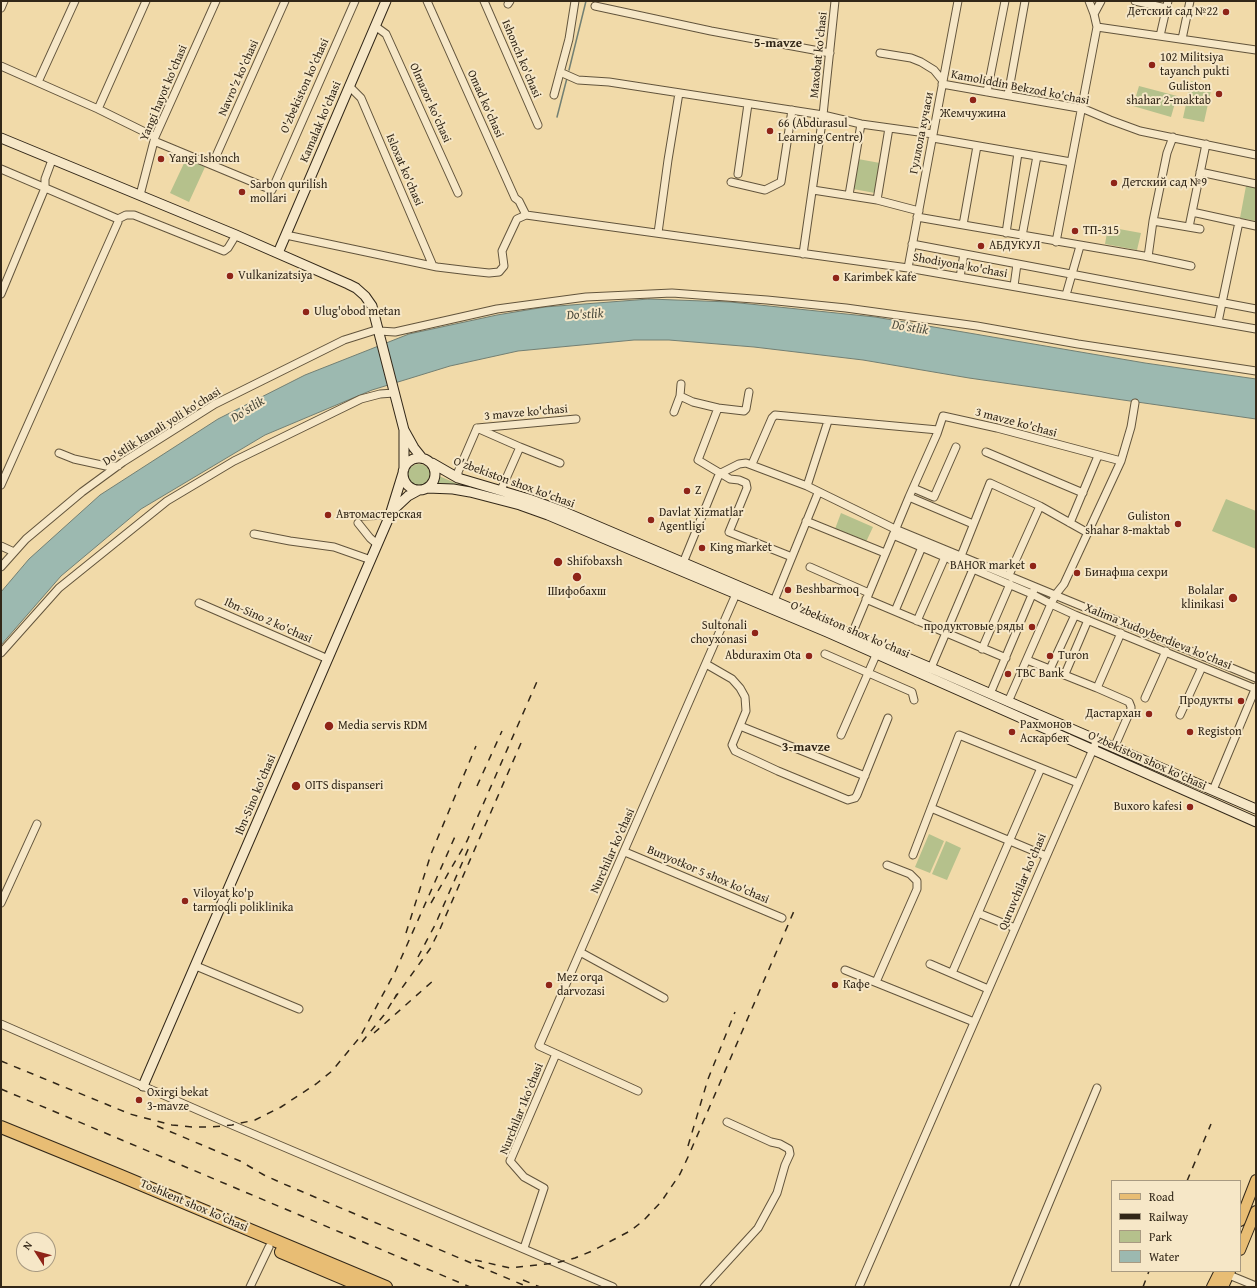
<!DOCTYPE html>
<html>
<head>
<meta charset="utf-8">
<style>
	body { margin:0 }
	#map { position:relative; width:1257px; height:1288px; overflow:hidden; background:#f1daa9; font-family:"Gentium Book Plus",serif }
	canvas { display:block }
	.frame { position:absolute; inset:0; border:2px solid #322718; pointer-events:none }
	.legend { position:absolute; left:1111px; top:1180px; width:130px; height:92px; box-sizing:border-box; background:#f6e7c7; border:1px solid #a89a81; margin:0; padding:5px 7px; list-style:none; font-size:12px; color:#322718 }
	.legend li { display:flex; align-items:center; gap:8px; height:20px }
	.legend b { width:20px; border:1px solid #a89a81 }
	.north { position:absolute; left:16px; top:1232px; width:40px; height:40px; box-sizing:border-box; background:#f6e7c7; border:1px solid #a89a81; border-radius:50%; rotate:306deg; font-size:11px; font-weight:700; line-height:16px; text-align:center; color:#322718 }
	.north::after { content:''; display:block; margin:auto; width:14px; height:18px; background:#8f2418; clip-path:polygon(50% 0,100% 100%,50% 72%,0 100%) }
</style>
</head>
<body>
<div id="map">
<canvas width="1257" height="1288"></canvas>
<div class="frame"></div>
<ul class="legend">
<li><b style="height:5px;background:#e8bd74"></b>Road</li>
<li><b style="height:5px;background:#322718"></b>Railway</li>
<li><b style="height:11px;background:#b5c18c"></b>Park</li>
<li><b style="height:11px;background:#9cb9b0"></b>Water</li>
</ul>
<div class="north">N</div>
</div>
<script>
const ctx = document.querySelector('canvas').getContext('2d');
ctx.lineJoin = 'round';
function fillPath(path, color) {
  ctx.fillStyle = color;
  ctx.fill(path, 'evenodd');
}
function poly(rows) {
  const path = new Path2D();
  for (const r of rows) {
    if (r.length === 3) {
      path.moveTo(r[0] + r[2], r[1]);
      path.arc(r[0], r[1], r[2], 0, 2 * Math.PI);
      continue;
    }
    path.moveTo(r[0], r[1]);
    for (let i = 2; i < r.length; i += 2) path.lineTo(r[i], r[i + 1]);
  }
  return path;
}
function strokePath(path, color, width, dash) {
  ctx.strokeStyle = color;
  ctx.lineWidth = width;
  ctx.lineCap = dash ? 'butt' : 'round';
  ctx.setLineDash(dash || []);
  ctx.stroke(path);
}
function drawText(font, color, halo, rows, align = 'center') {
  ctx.font = font + ' "Gentium Book Plus",serif';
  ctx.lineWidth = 4;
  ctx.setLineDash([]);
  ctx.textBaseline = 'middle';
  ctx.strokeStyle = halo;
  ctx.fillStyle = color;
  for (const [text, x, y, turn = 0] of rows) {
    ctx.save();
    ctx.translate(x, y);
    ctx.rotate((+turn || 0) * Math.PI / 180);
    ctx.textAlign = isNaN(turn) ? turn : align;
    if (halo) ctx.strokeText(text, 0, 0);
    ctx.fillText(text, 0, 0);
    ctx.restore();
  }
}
fillPath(poly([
	[1191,81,1212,86,1204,122,1183,118],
	[1139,86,1177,96,1171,117,1133,106],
	[186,159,205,167,189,202,170,193],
	[858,159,880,163,875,193,853,189],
	[1246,186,1256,188,1256,221,1240,218],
	[1108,227,1141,233,1137,250,1105,244],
	[419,475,11],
	[439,476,453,482,463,486,436,484],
	[1226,499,1256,511,1256,549,1212,531],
	[841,513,873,527,866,542,835,529],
	[929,834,944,841,930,873,915,867],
	[946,841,961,848,947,880,932,874]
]), '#b5c18c');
const water = poly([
	[649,299,730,302,875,317,1145,363,1256,379,1256,419,969,378,863,360,754,347,669,340,634,340,518,351,450,366,372,390,265,435,141,509,61,576,1,645,1,592,29,559,100,495,218,419,305,375,409,334,497,315,545,307,649,299]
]);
fillPath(water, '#9cb9b0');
strokePath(water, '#727f73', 1);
strokePath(poly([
	[569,70,586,1],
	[557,117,567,78]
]), '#727f73', 1.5);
const street = poly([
	[427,1,515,198,519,201,526,215],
	[484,1,538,125],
	[1135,1,1166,8],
	[508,4,510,1],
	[595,6,711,31,830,53],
	[1,8,4,1],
	[1094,14,1101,1],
	[375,26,386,34,458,193],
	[1097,27,1256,50],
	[1160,36,1168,1],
	[1182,39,1190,1],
	[880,53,911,58,921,62,934,70,943,81],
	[1,66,98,109,155,137],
	[560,72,578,80,609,82,823,115,861,124,933,134],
	[38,82,75,1],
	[942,84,1084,109,1110,120,1140,131,1256,155],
	[349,86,361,98,433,266],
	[987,92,1005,1],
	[554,95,569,39,575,1],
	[1008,95,1025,1],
	[98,109,146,1],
	[933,138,1071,162],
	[154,141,272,190,355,1],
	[212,165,285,1],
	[1,169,118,219,126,215,134,215,224,251,228,248,236,235],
	[1200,172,1256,184],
	[738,174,748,104],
	[731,182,765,190,781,182,792,110],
	[813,190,877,200,919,211],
	[140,195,155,137,216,1],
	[849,195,861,124],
	[877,200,889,128],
	[1192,212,1256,226],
	[917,217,1144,256,1191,266],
	[1153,221,1200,229],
	[963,225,977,146],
	[1189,227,1206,144],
	[658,233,668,160,679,93],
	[1006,233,1018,153],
	[286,235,437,267,470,271,489,273,499,272,504,266,502,251,517,219,526,215,908,268,1256,329],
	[1022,236,1037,156],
	[1056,242,1097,27,1094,14,1089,1],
	[912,244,1256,309],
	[803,254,823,115,835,1],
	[1148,257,1153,221,1167,153,1173,137],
	[908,268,958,1],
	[960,277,964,254],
	[1014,286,1017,264],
	[1,294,45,188,45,179,52,160],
	[1066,295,1080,246],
	[1218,322,1239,222],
	[379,331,395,332,497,309,586,297,672,293,767,300,846,308,977,326,1078,344,1256,371],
	[681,384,680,396,693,402,718,408],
	[749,392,746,409,744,411,718,408,698,460,730,479,739,480,746,483,747,488,729,532,792,557],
	[674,412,680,396],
	[477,428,576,419],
	[479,429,520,447,501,490],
	[520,447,560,463],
	[986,452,1083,493],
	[59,453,74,459,106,466,118,466],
	[752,464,772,418,775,415,938,430],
	[458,478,458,472,477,428],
	[1,485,118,222,118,219],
	[807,486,828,421],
	[913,488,934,497,956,447],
	[909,497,973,524],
	[362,516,390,515],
	[806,521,885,553],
	[358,523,370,538,377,544],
	[1070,523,1098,456],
	[254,534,290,541,334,547,371,560],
	[893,535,1032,594,1051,604,1075,615,1256,689],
	[1,546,14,552],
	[961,556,990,483,1040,506],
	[683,563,718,477,721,473,739,464,746,463,807,486,895,529,1256,678],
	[1,567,26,539,82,492,123,462,215,404,344,340,379,329],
	[810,567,869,593],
	[1009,575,1040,506,1088,533],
	[866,599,1006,658],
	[774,601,818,493],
	[199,603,328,659],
	[895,611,922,547],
	[917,621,945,557],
	[852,634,909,497,937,434,943,416,997,428,1121,461],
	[982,649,1010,584],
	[1,653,59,588,167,501,234,461,361,399,380,394,394,393],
	[825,654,912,692,914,700],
	[1027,660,1097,688,1129,702,1131,707,1131,709,1114,748],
	[706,664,732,679,740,688,745,697,746,711,732,745,735,751,778,771,848,800,855,798,857,795,888,718],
	[931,668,973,569],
	[1050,669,1075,615],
	[1065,674,1088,620],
	[1097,688,1121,633],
	[990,694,1034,590],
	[1145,698,1166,651],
	[1008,702,1051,604,1056,594,1064,584,1121,461,1131,427,1135,403],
	[1180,715,1202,667],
	[740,726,865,776],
	[841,735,876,655],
	[1213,790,1256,687],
	[931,808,1046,856],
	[625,852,782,918],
	[913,855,959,735,1078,783],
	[1,903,37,824],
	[978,913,1015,928],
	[580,952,664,998],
	[930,964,988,989],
	[196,966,299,1009],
	[845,970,974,1022],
	[952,973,1041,768],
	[876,982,917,889,917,881,910,874,887,865],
	[1,1024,232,1125,613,1287],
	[638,1091,539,1046,736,594],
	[524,1248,544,1188,524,1177,510,1161,556,1054],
	[1229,1275,1256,1286],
	[250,1287,269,1247],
	[704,1287,758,1228,777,1193,785,1165,790,1154,789,1149,780,1144,771,1142,727,1122],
	[859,1287,1097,740],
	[1014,1287,1097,1088]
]);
const secondary = poly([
	[1,138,236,235,348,284,356,288,365,296,372,306,404,430,414,448,422,458],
	[278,253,386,1],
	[419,474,16],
	[432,463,458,478,529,499,562,511,931,668,1256,809],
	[404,469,404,431],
	[427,488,453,489,470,492,520,505,548,515,827,632,1256,822],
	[393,510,408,496,419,490],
	[143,1086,390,515,403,473]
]);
const primary = poly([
	[1240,1221,1256,1180],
	[1240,1250,1256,1211],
	[1212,1287,1220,1271],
	[1223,1287,1230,1271]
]);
const highway = poly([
	[1,1127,121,1176,386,1287],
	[281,1252,364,1287]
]);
strokePath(street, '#62543c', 9);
strokePath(secondary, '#322718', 11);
strokePath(primary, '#322718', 12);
strokePath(highway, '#322718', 14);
strokePath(street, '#f6e7c7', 7);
strokePath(secondary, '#f6e7c7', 9);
strokePath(primary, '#e8bd74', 10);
strokePath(highway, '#e8bd74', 12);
strokePath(poly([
	[477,786,502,731],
	[431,903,467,841,539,677],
	[406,933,431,854,476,746],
	[418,957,435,925,470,845],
	[394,999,430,949,440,929,521,743],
	[374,1033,434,980],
	[362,1042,384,1015,397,994],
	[1,1061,130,1114,172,1125,192,1127,211,1127,232,1125,255,1120,281,1107,316,1084,332,1071,360,1037,395,972,457,832],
	[1,1089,470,1287],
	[157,1126,240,1161,264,1175,284,1184,528,1287],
	[688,1146,708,1079,735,1012],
	[1187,1181,1211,1124],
	[475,1260,510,1268,556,1263,575,1258,592,1251,630,1231,643,1221,661,1202,680,1174,688,1157,794,911],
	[523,1280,540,1287],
	[1143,1287,1149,1271]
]), '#322718', 1.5, [7, 7]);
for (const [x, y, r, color] of [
	[1226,12,4,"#8f2418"],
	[1152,65,4,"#8f2418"],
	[1219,94,4,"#8f2418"],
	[973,100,4,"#8f2418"],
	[770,131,4,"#8f2418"],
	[161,159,4,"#8f2418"],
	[1114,183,4,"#8f2418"],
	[242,192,4,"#8f2418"],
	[1075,231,4,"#8f2418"],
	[981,246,4,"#8f2418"],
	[230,276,4,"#8f2418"],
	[836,278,4,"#8f2418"],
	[306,312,4,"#8f2418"],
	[687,491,4,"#8f2418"],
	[328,515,4,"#8f2418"],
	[651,520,4,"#8f2418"],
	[1178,524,4,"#8f2418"],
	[702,548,4,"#8f2418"],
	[558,562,5,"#8f2418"],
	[1033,566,4,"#8f2418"],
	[1077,573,4,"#8f2418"],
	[577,577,5,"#8f2418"],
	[788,590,4,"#8f2418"],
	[1233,598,5,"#8f2418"],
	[1032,627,4,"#8f2418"],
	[755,633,4,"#8f2418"],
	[809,656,4,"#8f2418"],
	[1050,656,4,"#8f2418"],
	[1008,674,4,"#8f2418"],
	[1241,701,4,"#8f2418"],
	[1149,714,4,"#8f2418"],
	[329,726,5,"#8f2418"],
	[1012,732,4,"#8f2418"],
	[1190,732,4,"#8f2418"],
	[296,786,5,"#8f2418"],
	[1190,807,4,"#8f2418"],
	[185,901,4,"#8f2418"],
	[549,985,4,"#8f2418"],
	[835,985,4,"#8f2418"],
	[139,1100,4,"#8f2418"]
]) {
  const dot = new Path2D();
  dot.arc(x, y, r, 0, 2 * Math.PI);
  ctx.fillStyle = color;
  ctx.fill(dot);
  strokePath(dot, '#f6e7c7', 1.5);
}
drawText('12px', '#322718', '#f6e7c7', [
	["Детский сад №22",1218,12,"right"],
	["102 Militsiya",1160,58],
	["tayanch pukti",1160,72],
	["Guliston",1211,87,"right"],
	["shahar 2-maktab",1211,101,"right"],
	["Жемчужина",973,114,"center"],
	["66 (Abdurasul",778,124],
	["Learning Centre)",778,138],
	["Yangi Ishonch",169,159],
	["Детский сад №9",1122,183],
	["Sarbon qurilish",250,185],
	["mollari",250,199],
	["ТП-315",1083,231],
	["АБДУКУЛ",989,246],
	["Vulkanizatsiya",238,276],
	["Karimbek kafe",844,278],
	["Ulug'obod metan",314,312],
	["Z",695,491],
	["Davlat Xizmatlar",659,513],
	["Agentligi",659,527],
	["Автомастерская",336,515],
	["Guliston",1170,517,"right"],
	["shahar 8-maktab",1170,531,"right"],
	["King market",710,548],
	["Shifobaxsh",567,562],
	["BAHOR market",1025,566,"right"],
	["Бинафша сехри",1085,573],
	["Beshbarmoq",796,590],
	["Bolalar",1224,591,"right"],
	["klinikasi",1224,605,"right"],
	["Шифобахш",577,592,"center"],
	["Sultonali",747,626,"right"],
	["choyxonasi",747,640,"right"],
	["продуктовые ряды",1024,627,"right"],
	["Abduraxim Ota",801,656,"right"],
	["Turon",1058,656],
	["TBC Bank",1016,674],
	["Продукты",1233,701,"right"],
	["Дастархан",1141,714,"right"],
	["Рахмонов",1020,725],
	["Аскарбек",1020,739],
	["Media servis RDM",338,726],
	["Registon",1198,732],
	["OITS dispanseri",305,786],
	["Buxoro kafesi",1182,807,"right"],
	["Viloyat ko'p",193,894],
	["tarmoqli poliklinika",193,908],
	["Mez orqa",557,978],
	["darvozasi",557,992],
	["Кафе",843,985],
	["Oxirgi bekat",147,1093],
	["3-mavze",147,1107]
], 'left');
drawText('12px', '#322718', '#f6e7c7', [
	["Maxobat ko'chasi",819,55,-84],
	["Ishonch ko'chasi",521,59,67],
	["Navro'z ko'chasi",239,78,-66],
	["O'zbekiston ko'chasi",305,86,-66],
	["Kamoliddin Bekzod ko'chasi",1020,88,11],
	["Yangi hayot ko'chasi",164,93,-67],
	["Olmazor ko'chasi",430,103,66],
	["Omad ko'chasi",485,104,66],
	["Kamalak ko'chasi",321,122,-67],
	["Гуллола кучаси",922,133,-79],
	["Isloxat ko'chasi",404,170,67],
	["Shodiyona ko'chasi",960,266,10],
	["3 mavze ko'chasi",526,413,-5],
	["3 mavze ko'chasi",1016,423,15],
	["Do'stlik kanali yoli ko'chasi",162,427,-32],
	["O'zbekiston shox ko'chasi",514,483,20],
	["Ibn-Sino 2 ko'chasi",268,621,24],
	["O'zbekiston shox ko'chasi",850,630,23],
	["Xalima Xudoyberdieva ko'chasi",1158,637,22],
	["O'zbekiston shox ko'chasi",1147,761,24],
	["Ibn-Sino ko'chasi",256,795,-67],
	["Nurchilar ko'chasi",613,851,-66],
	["Bunyotkor 5 shox ko'chasi",708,875,23],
	["Quruvchilar ko'chasi",1023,882,-67],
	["Nurchilar 1ko'chasi",522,1109,-68],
	["Toshkent shox ko'chasi",194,1206,23]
]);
drawText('bold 13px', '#322718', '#f6e7c7', [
	["5-mavze",778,44],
	["3-mavze",806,748]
]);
drawText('italic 13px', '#4c4c3e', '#f6e7c7', [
	["Do'stlik",585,315,-3],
	["Do'stlik",910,328,9],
	["Do'stlik",248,410,-32]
]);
</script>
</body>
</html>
